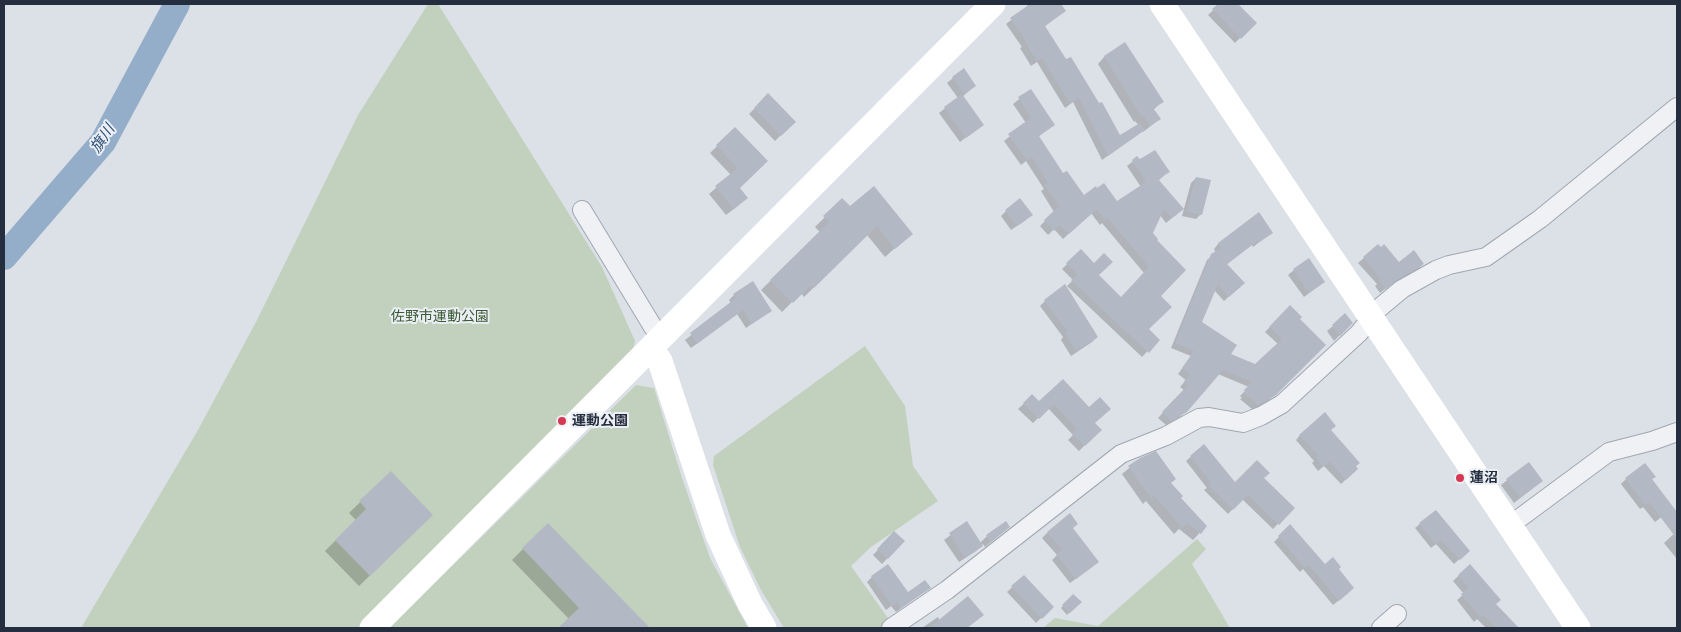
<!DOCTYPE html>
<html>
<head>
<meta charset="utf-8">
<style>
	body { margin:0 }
	#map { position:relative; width:1681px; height:632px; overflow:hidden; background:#dce0e7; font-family:"Fira Sans Condensed",sans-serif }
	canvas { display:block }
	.frame { position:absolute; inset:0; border:5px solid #252e3e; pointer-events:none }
</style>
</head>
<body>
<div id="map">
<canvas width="1681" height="632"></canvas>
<div class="frame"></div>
</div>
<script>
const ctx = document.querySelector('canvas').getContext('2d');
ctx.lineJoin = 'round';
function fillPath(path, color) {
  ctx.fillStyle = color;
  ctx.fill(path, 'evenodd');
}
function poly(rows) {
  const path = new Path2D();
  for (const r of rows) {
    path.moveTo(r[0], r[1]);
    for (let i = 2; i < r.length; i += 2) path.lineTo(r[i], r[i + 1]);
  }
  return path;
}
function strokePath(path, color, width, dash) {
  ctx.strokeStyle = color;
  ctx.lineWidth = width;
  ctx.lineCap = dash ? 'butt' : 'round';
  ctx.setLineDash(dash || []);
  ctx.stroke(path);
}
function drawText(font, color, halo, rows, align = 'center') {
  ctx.font = font + ' "Fira Sans Condensed","Noto Sans JP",sans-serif';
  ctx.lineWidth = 4;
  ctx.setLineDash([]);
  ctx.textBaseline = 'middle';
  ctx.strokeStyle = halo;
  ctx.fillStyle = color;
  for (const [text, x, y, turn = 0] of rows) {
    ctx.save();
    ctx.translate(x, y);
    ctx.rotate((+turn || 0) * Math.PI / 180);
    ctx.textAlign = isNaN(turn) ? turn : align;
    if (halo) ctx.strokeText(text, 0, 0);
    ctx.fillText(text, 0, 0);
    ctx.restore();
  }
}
fillPath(poly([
	[428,4,438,4,602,267,635,341,632,355,360,628,81,628,198,430,256,322,358,115],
	[865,346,905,406,913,466,938,501,871,547,851,566,895,628,784,628,761,590,740,547,713,465,714,456],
	[636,385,654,388,682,478,710,558,748,628,389,628],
	[1197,539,1206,549,1192,564,1230,628,1043,628,1055,618,1098,626]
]), '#c2d1bd');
fillPath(poly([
	[1028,4,1059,4,1064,11,1044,27,1066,61,1119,136,1139,126,1135,121,1134,122,1098,64,1104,57,1125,44,1162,102,1153,110,1159,119,1152,125,1143,132,1142,131,1102,160,1073,102,1065,108,1037,62,1031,66,1020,48,1022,47,1006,24,1028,7,1027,5],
	[1220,4,1237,4,1255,23,1235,43,1208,15],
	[953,78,975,86,962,97,982,125,960,142,939,113,958,98,947,83],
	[1031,90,1053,125,1038,137,1063,175,1084,197,1117,202,1141,187,1127,166,1137,158,1140,161,1168,172,1158,181,1177,214,1166,223,1160,215,1152,234,1159,296,1147,330,1158,340,1142,357,1067,286,1073,280,1062,269,1081,251,1098,275,1121,298,1144,273,1102,223,1100,225,1091,213,1063,239,1054,229,1048,235,1040,226,1054,212,1041,191,1044,189,1026,161,1021,165,1004,141,1026,123,1013,104],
	[768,95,794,122,775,141,749,114],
	[735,129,766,161,738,188,739,205,726,215,709,194,731,175,710,153],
	[1196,178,1201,214,1196,219,1182,216,1191,183],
	[842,200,850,208,911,234,885,257,867,235,804,297,801,293,782,312,761,290,820,232,815,227],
	[1006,211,1026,220,1011,230,1001,216],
	[1259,214,1271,233,1253,247,1252,245,1226,265,1238,288,1224,301,1214,290,1201,323,1229,355,1255,365,1278,344,1265,332,1290,307,1298,319,1324,345,1269,400,1253,410,1240,399,1242,398,1240,396,1249,387,1218,374,1180,417,1166,425,1158,418,1184,390,1180,387,1186,380,1178,374,1191,356,1171,348,1207,260,1216,253,1214,249,1218,244],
	[1378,246,1398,263,1423,264,1418,269,1390,285,1380,293,1375,286,1377,284,1358,263],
	[1294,270,1324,282,1304,297,1288,275],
	[734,295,770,311,746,328,737,314,691,348,685,340,731,304,729,300],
	[1045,301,1097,337,1092,342,1071,356,1061,340,1063,337,1040,306],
	[1352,323,1334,341,1327,331,1333,326],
	[1063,381,1100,430,1079,451,1068,440,1073,435,1048,408,1033,423,1018,409,1032,396,1039,403],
	[1330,430,1357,469,1341,484,1324,466,1318,471,1312,463,1314,461,1296,440,1300,435],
	[1204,446,1234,484,1262,478,1293,508,1273,529,1242,499,1228,514,1204,490,1207,488,1186,461],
	[1140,459,1170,484,1179,498,1206,526,1193,540,1179,529,1174,534,1146,501,1143,504,1122,474],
	[1529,463,1542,481,1514,503,1501,485],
	[390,473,432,515,359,586,325,551,356,520,349,513],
	[1626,479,1651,480,1667,513,1655,522,1643,507,1640,509,1621,484],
	[1435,511,1468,551,1454,564,1436,544,1431,548,1415,528],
	[967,523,980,543,987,536,1006,523,1003,532,985,547,983,544,976,551,959,562,944,540],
	[548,524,648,628,560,628,569,619,512,560],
	[1290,526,1325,566,1337,569,1348,593,1333,605,1303,569,1300,572,1274,542],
	[1677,531,1677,559,1664,543],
	[1048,532,1092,567,1070,583,1052,560,1057,555,1042,538],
	[894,533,904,541,882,564,873,555],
	[1470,565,1495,605,1513,623,1508,628,1486,628,1477,619,1474,622,1457,600,1464,594,1453,581],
	[1024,576,1052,607,1036,623,1007,592],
	[872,577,907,594,929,588,896,612,891,606,886,610,867,582],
	[1073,595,1080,602,1067,615,1061,608],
	[938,617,940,621,978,619,966,628,958,628,955,625,949,628,922,628]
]), '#0003');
strokePath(poly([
	[4,257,103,142,177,4]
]), '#94aeca', 26);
fillPath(poly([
	[1030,4,1061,4,1066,11,1045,26,1066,59,1071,57,1099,103,1102,102,1120,135,1140,123,1145,130,1108,156,1079,98,1070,103,1042,58,1037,61,1025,42,1026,41,1010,18],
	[1218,4,1238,4,1257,23,1241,39,1212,9],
	[1125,42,1164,102,1153,108,1161,119,1150,126,1143,115,1141,116,1104,56],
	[964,68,976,86,964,94,952,77],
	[1031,89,1055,125,1039,136,1063,173,1067,171,1084,195,1096,186,1097,188,1104,183,1117,201,1146,182,1132,160,1137,156,1140,159,1155,150,1170,172,1158,179,1184,209,1172,218,1164,209,1153,233,1158,239,1157,240,1186,270,1161,296,1172,307,1149,329,1160,340,1149,353,1071,280,1078,275,1066,263,1081,249,1094,263,1104,253,1113,262,1099,275,1121,297,1149,267,1108,218,1105,220,1097,209,1069,234,1060,225,1054,231,1044,220,1059,206,1045,185,1048,183,1032,157,1027,160,1008,134,1031,118,1018,97],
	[768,93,796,122,781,136,754,108],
	[962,94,984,125,966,138,944,107],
	[735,127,768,161,740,188,748,198,734,209,715,186,738,168,716,145],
	[1196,177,1211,180,1202,215,1187,211],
	[874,186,913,234,895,249,877,226,814,288,811,285,793,303,770,280,829,222,823,216,842,198,850,206],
	[1020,198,1033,215,1017,226,1005,210],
	[1259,212,1273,233,1258,243,1257,241,1227,264,1245,283,1229,297,1218,284,1202,322,1237,345,1231,354,1255,364,1282,339,1269,327,1290,305,1302,317,1300,319,1326,345,1276,395,1258,405,1244,393,1245,392,1244,390,1252,382,1223,370,1187,412,1171,421,1162,412,1188,385,1184,381,1190,374,1182,368,1194,351,1175,343,1211,254,1221,248,1218,243],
	[1378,244,1381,247,1384,244,1399,262,1414,250,1424,264,1397,280,1386,289,1379,280,1381,279,1363,257],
	[1309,258,1325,282,1309,293,1293,269],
	[753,281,772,311,752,324,743,310,697,344,690,333,736,298,733,294],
	[1065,284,1098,337,1076,351,1065,333,1068,332,1044,300],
	[1345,313,1353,323,1340,336,1332,325],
	[1063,379,1089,407,1100,397,1111,409,1095,423,1102,430,1085,446,1072,434,1077,429,1054,404,1039,419,1023,403,1032,394,1039,401],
	[1325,412,1336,426,1331,430,1360,463,1356,466,1358,469,1346,480,1330,462,1323,467,1316,457,1318,455,1299,435],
	[1204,444,1235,482,1257,460,1270,473,1264,478,1295,508,1279,525,1248,495,1233,510,1208,485,1211,482,1190,456],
	[1156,451,1176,479,1171,483,1183,496,1181,498,1207,526,1201,534,1187,523,1182,528,1154,495,1151,498,1128,466,1140,458],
	[1529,462,1543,481,1520,498,1506,479],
	[1645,463,1656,477,1652,479,1677,512,1677,539,1649,502,1645,505,1625,478],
	[391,471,433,515,370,576,335,540,366,509,359,501],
	[1436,510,1470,551,1460,560,1441,540,1436,545,1419,523],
	[1070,513,1078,524,1073,528,1099,562,1076,579,1056,554,1062,550,1047,532],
	[967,521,983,546,965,558,949,533],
	[1006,521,1010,527,991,542,986,535],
	[548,523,650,628,558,628,579,608,522,548],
	[1290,524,1325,564,1333,557,1341,567,1339,569,1354,588,1339,601,1309,565,1305,568,1278,536],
	[894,531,905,541,888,559,877,549],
	[888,564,908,592,925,580,931,588,901,608,897,602,892,606,871,576],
	[1470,564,1501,600,1496,604,1519,628,1496,628,1483,615,1480,617,1461,594,1469,588,1458,575],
	[1024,575,1054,607,1042,619,1011,586],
	[1073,594,1082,602,1070,613,1062,605],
	[968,596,984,615,967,628,929,628]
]), '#b3b9c4');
const street = poly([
	[582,210,653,327,662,338],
	[1509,526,1609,452,1652,441,1677,432],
	[891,628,947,590,1121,454,1166,436,1199,418,1209,417,1243,423,1261,416,1282,404,1359,333,1378,309,1402,289,1436,270,1449,265,1486,257,1540,219,1677,107],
	[1381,628,1397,614]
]);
strokePath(street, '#a1a7b1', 20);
strokePath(street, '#eff1f5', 18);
strokePath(poly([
	[1162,4,1578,628],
	[651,349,660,361,718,535,750,604,764,628],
	[372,628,993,4]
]), '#fff', 25);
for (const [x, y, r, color] of [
	[562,421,5,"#d53850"],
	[1460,478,5,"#d53850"]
]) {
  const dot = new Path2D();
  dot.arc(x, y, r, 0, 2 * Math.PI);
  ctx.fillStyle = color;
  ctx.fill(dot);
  strokePath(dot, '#ebeff5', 2);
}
drawText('14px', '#395a32', '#ebeff5', [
	["佐野市運動公園",440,317]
]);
drawText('bold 14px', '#252e3e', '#ebeff5', [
	["運動公園",572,421],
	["蓮沼",1470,478]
], 'left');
drawText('italic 15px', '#2d4d74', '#ebeff5', [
	["旗川",103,139,-56]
]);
</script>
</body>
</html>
